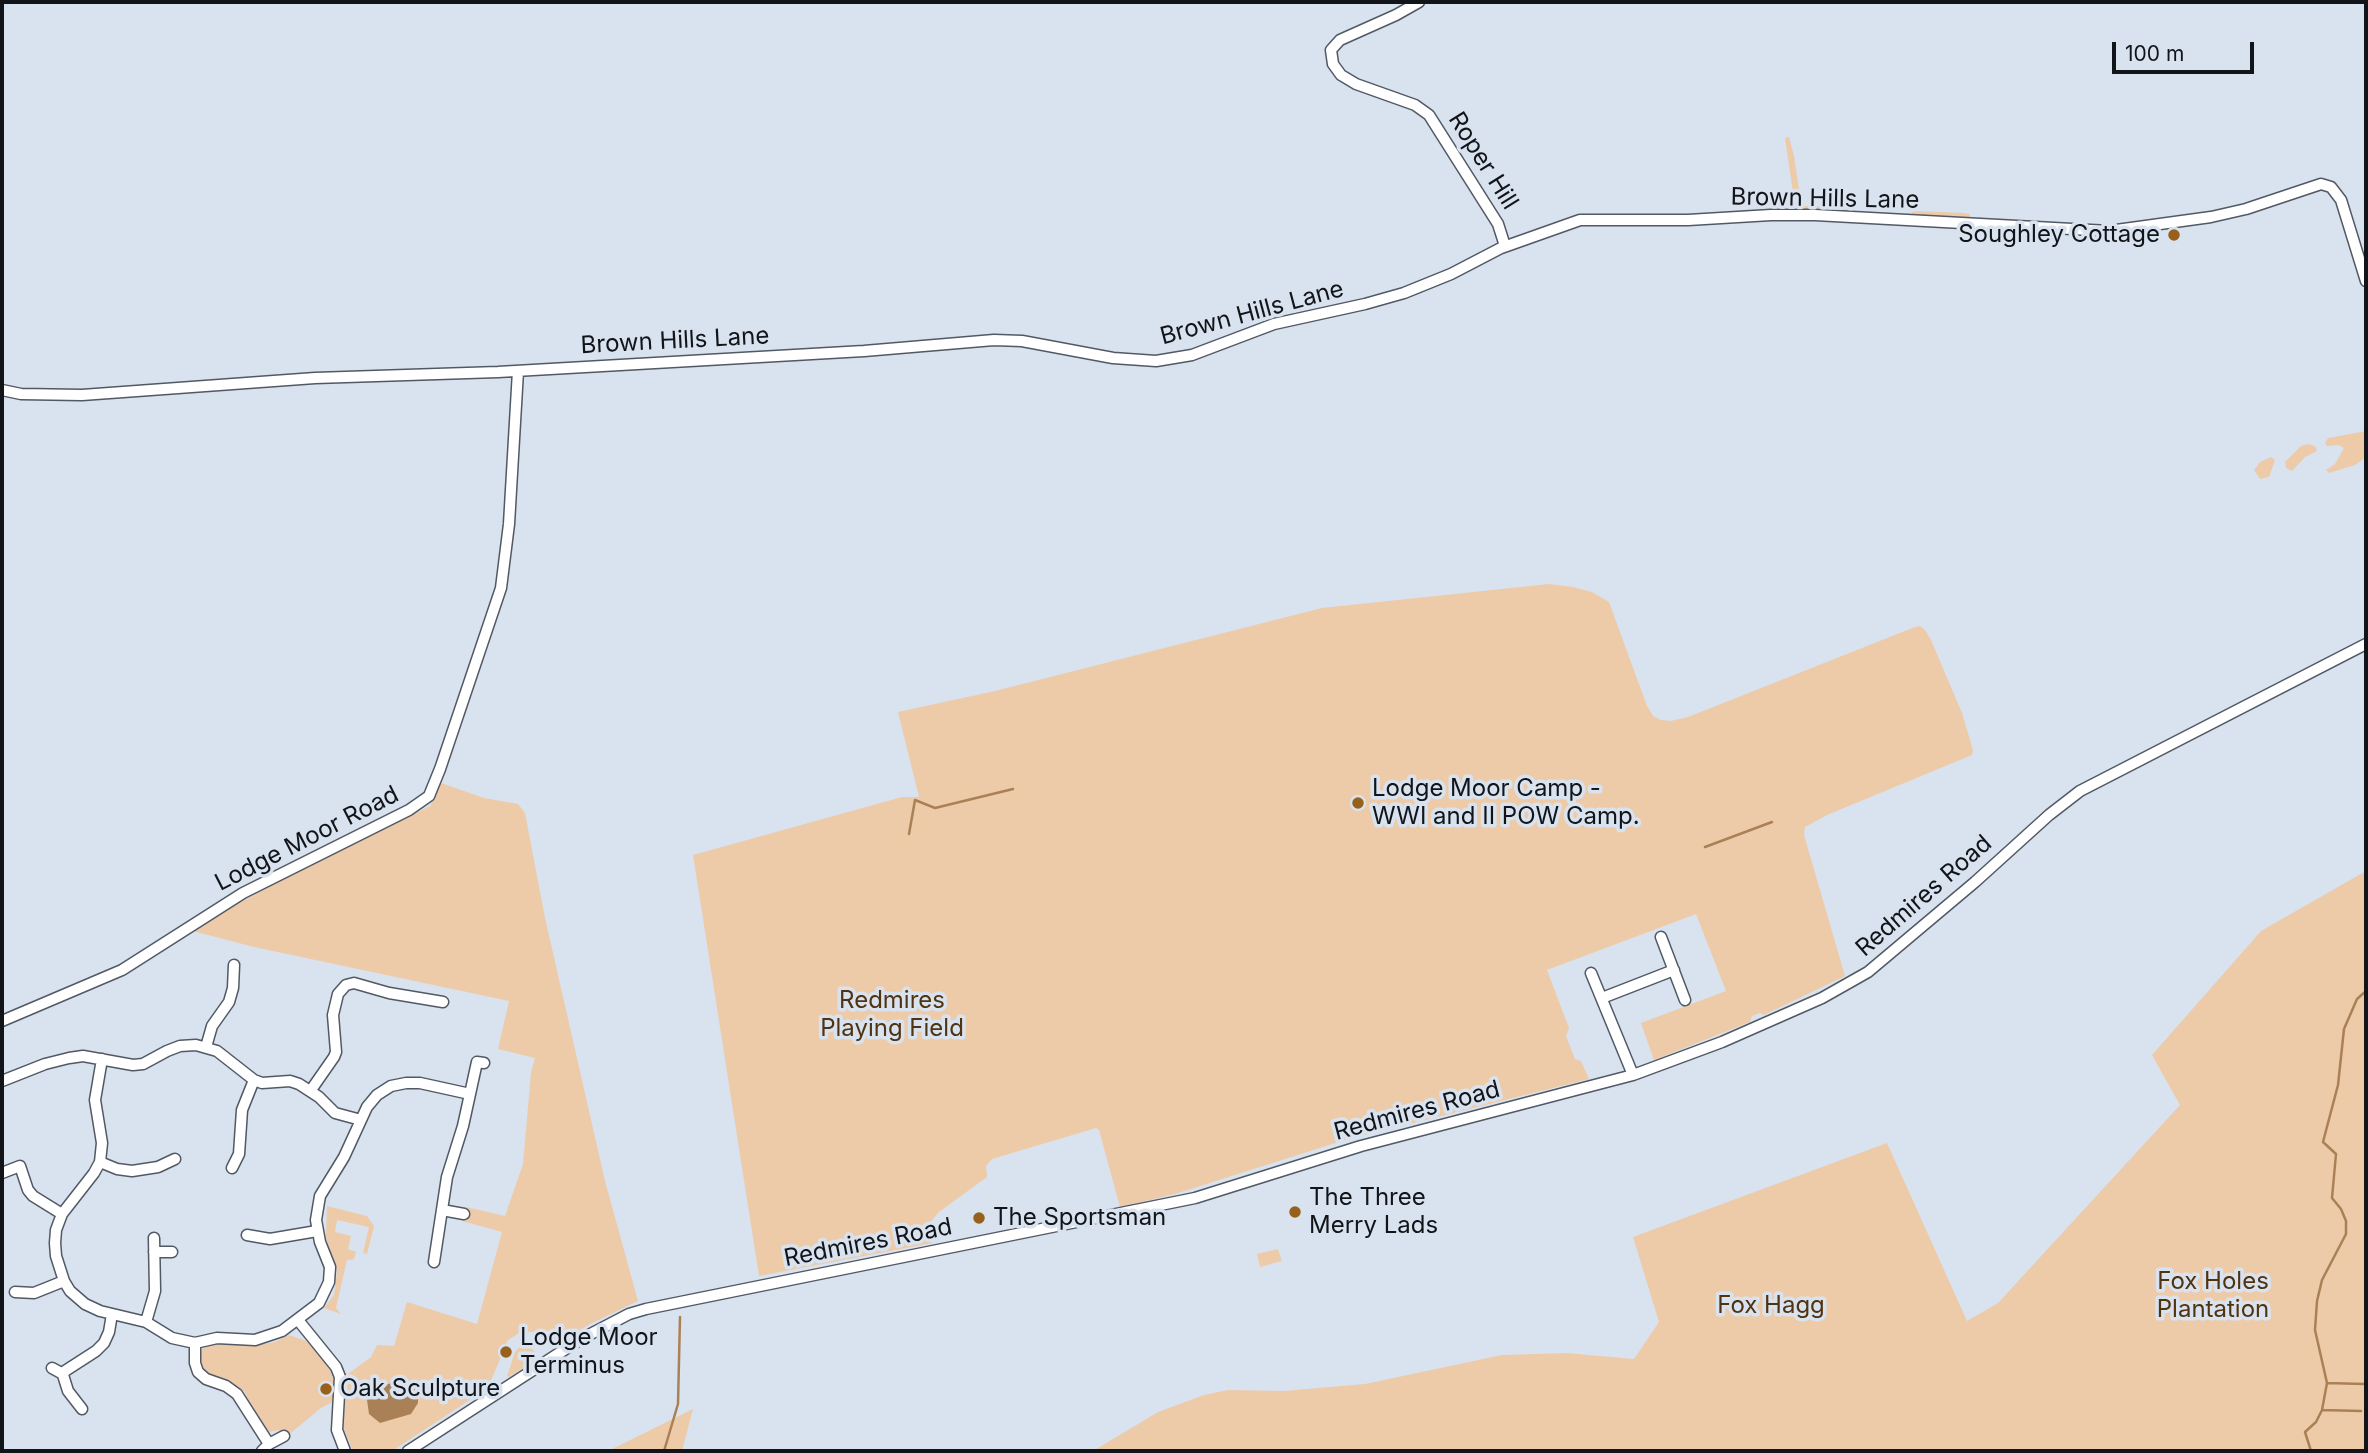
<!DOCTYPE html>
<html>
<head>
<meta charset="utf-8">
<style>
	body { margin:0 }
	#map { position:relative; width:2368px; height:1453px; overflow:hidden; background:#d9e2ef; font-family:Inter,sans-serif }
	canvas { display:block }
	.frame { position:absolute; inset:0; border:4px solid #111418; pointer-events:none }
	.scale { position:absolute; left:2112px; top:42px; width:142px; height:32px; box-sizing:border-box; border:4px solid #111418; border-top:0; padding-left:9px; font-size:21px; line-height:24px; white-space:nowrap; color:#111418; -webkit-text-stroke:5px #d9e2ef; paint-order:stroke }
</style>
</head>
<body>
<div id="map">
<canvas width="2368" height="1453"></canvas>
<div class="frame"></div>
<div class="scale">100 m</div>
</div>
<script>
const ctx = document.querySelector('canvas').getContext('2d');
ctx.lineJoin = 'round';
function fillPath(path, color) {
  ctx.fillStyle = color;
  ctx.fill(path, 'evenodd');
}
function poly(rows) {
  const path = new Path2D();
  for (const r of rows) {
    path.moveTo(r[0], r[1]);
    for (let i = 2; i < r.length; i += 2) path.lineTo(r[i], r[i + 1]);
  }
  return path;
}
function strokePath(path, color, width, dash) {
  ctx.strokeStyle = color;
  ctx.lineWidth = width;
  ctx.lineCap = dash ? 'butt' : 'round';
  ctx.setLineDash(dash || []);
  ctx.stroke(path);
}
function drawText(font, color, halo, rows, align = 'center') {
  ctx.font = font + ' Inter,sans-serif';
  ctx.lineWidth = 7;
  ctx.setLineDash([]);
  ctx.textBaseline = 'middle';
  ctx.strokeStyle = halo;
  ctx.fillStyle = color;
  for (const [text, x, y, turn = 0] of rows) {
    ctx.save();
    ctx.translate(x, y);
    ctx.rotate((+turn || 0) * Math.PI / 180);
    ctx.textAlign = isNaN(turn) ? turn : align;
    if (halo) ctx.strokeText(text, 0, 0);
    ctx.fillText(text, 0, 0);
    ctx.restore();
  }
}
fillPath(poly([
	[1789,137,1794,156,1800,196,1795,197,1793,193,1785,138],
	[1803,206,1843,206,1847,207,1849,212,1804,211,1801,210],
	[1917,211,1964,213,1970,214,1970,219,1912,216,1912,212],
	[2366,431,2366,457,2355,465,2329,473,2326,470,2335,464,2344,448,2339,445,2327,446,2325,443,2328,438],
	[2308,444,2315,446,2317,451,2305,457,2292,471,2286,468,2285,462,2301,446],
	[2271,457,2275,460,2269,477,2260,479,2254,470,2260,462],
	[1549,584,1573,587,1592,592,1609,602,1647,706,1653,716,1661,720,1671,721,1688,717,1915,627,1920,626,1925,630,1931,640,1962,713,1973,750,1972,755,1827,815,1805,827,1804,835,1845,976,1764,1015,1760,1013,1752,1016,1750,1022,1654,1060,1641,1023,1726,991,1696,914,1547,970,1569,1028,1566,1036,1575,1059,1581,1061,1589,1079,1345,1140,1175,1194,1120,1207,1099,1130,1096,1128,992,1159,986,1166,987,1177,939,1212,932,1220,929,1229,932,1243,759,1276,693,855,902,797,919,797,898,712,995,691,1322,608],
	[441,783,484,798,518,804,525,813,545,918,605,1181,638,1301,590,1324,551,1348,537,1332,521,1332,508,1340,488,1388,392,1451,353,1451,343,1427,348,1374,371,1357,377,1345,394,1346,407,1302,477,1324,502,1232,462,1221,466,1207,505,1216,523,1164,531,1073,535,1058,498,1049,509,1001,254,947,189,930,297,872,430,806],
	[2366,871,2366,1451,1093,1451,1158,1412,1204,1395,1228,1390,1284,1391,1365,1384,1502,1355,1566,1353,1634,1359,1659,1322,1633,1237,1887,1143,1967,1321,1998,1303,2180,1105,2152,1055,2261,931],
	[327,1206,367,1216,374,1226,367,1254,363,1253,369,1227,337,1220,335,1232,351,1236,348,1249,356,1252,354,1259,347,1260,336,1308,341,1314,324,1308,334,1295,337,1272,326,1238],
	[1278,1249,1282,1261,1260,1267,1257,1254],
	[289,1335,306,1341,319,1354,329,1368,335,1384,336,1400,321,1408,286,1437,279,1430,269,1432,255,1413,244,1391,227,1379,212,1376,204,1371,200,1361,202,1349,214,1344,258,1345,275,1342],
	[526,1345,536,1352,535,1360,509,1377,507,1376,515,1352,520,1346],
	[693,1409,682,1451,608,1451]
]), '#edcba8');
fillPath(poly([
	[399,1382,410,1384,418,1392,418,1403,411,1414,380,1423,369,1414,367,1400,377,1389,387,1384]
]), '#aa8156');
strokePath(poly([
	[909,834,915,800,935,808,1013,789],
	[1705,847,1772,822],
	[2327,1383,2364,1384],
	[2322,1410,2361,1411],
	[664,1451,678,1404,680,1317],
	[2311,1451,2305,1432,2316,1422,2322,1410,2327,1383,2315,1330,2317,1301,2322,1280,2346,1234,2346,1221,2341,1209,2332,1198,2336,1154,2323,1142,2338,1085,2344,1029,2357,999,2366,991]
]), '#aa8156', 2.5);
const minor = poly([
	[1419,2,1396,15,1340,40,1331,50,1333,64,1341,75,1356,84,1415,105,1429,115,1498,224,1505,246],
	[2,390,21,394,82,395,315,378,498,372,864,351,994,340,1022,341,1113,358,1156,361,1192,355,1274,324,1365,304,1404,293,1451,274,1501,248,1580,220,1688,220,1771,215,1815,215,2109,231,2211,217,2246,209,2321,184,2331,187,2341,200,2366,281],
	[1661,937,1685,1000],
	[1591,973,1633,1075],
	[1602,998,1674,970],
	[2,1021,122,970,243,893,409,810,429,796,440,769,501,588,509,524,518,371],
	[206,1047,212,1026,229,1002,233,988,234,965],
	[102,1059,95,1100,102,1143,100,1162,94,1173,62,1214,56,1230,55,1243,56,1256,64,1281,70,1291,85,1304,100,1311,146,1322,172,1338,195,1343,217,1338,255,1340,282,1331,319,1303,329,1282,330,1267,320,1242,316,1220,320,1196,344,1157,367,1107,377,1095,391,1086,406,1083,420,1083,470,1094,463,1126,447,1177,434,1262],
	[2,1081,45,1064,69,1058,83,1056,133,1065,143,1064,167,1051,180,1046,196,1045,217,1051,254,1080,262,1083,290,1081,299,1084,319,1097,335,1113,361,1120],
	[311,1090,334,1057,336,1052,333,1015,338,994,346,985,354,983,389,993,443,1002],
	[470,1094,477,1062,484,1063],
	[100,1162,117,1169,132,1171,158,1167,175,1159],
	[232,1168,239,1154,242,1110,254,1080],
	[2,1173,20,1166,28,1190,33,1196,62,1214],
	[442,1210,464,1214],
	[247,1235,270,1239,317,1231],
	[154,1252,172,1252],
	[15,1292,34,1293,64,1281],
	[298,1320,336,1367,340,1377,337,1430,345,1451],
	[146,1322,155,1291,154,1238],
	[195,1343,195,1363,198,1372,206,1379,226,1386,237,1394,269,1444],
	[52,1368,63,1374],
	[82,1409,68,1391,63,1375,65,1371,96,1351,104,1343,109,1332,112,1314],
	[262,1451,269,1444,284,1436],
	[408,1451,581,1339,629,1314,646,1309,1195,1198,1361,1146,1633,1075,1722,1042,1822,998,1868,972,1975,882,2049,815,2080,791,2366,644]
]);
strokePath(minor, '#515964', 13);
strokePath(minor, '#fff', 10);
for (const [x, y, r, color] of [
	[2174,235,7,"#98611b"],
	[1358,803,7,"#98611b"],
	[1295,1212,7,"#98611b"],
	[979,1218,7,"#98611b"],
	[506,1352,7,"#98611b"],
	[326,1389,7,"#98611b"]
]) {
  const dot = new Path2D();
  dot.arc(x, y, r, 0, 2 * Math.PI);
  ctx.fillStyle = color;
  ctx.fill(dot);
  strokePath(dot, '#d9e2ef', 2.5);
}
drawText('24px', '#111418', '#d9e2ef', [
	["Roper Hill",1483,161,58],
	["Brown Hills Lane",1825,199,1],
	["Brown Hills Lane",1252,313,-15],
	["Brown Hills Lane",675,341,-3],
	["Lodge Moor Road",307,839,-27],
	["Redmires Road",1924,896,-41],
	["Redmires Road",1417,1111,-15],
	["Redmires Road",868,1243,-11]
]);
drawText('24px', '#111418', '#d9e2ef', [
	["Soughley Cottage",2160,235,"right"],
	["Lodge Moor Camp -",1372,789],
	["WWI and II POW Camp.",1372,817],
	["The Three",1309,1198],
	["Merry Lads",1309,1226],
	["The Sportsman",993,1218],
	["Lodge Moor",520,1338],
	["Terminus",520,1366],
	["Oak Sculpture",340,1389]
], 'left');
drawText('24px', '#513310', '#d9e2ef', [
	["Redmires",892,1001],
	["Playing Field",892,1029],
	["Fox Holes",2213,1282],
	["Plantation",2213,1310],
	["Fox Hagg",1771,1306]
]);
</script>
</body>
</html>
